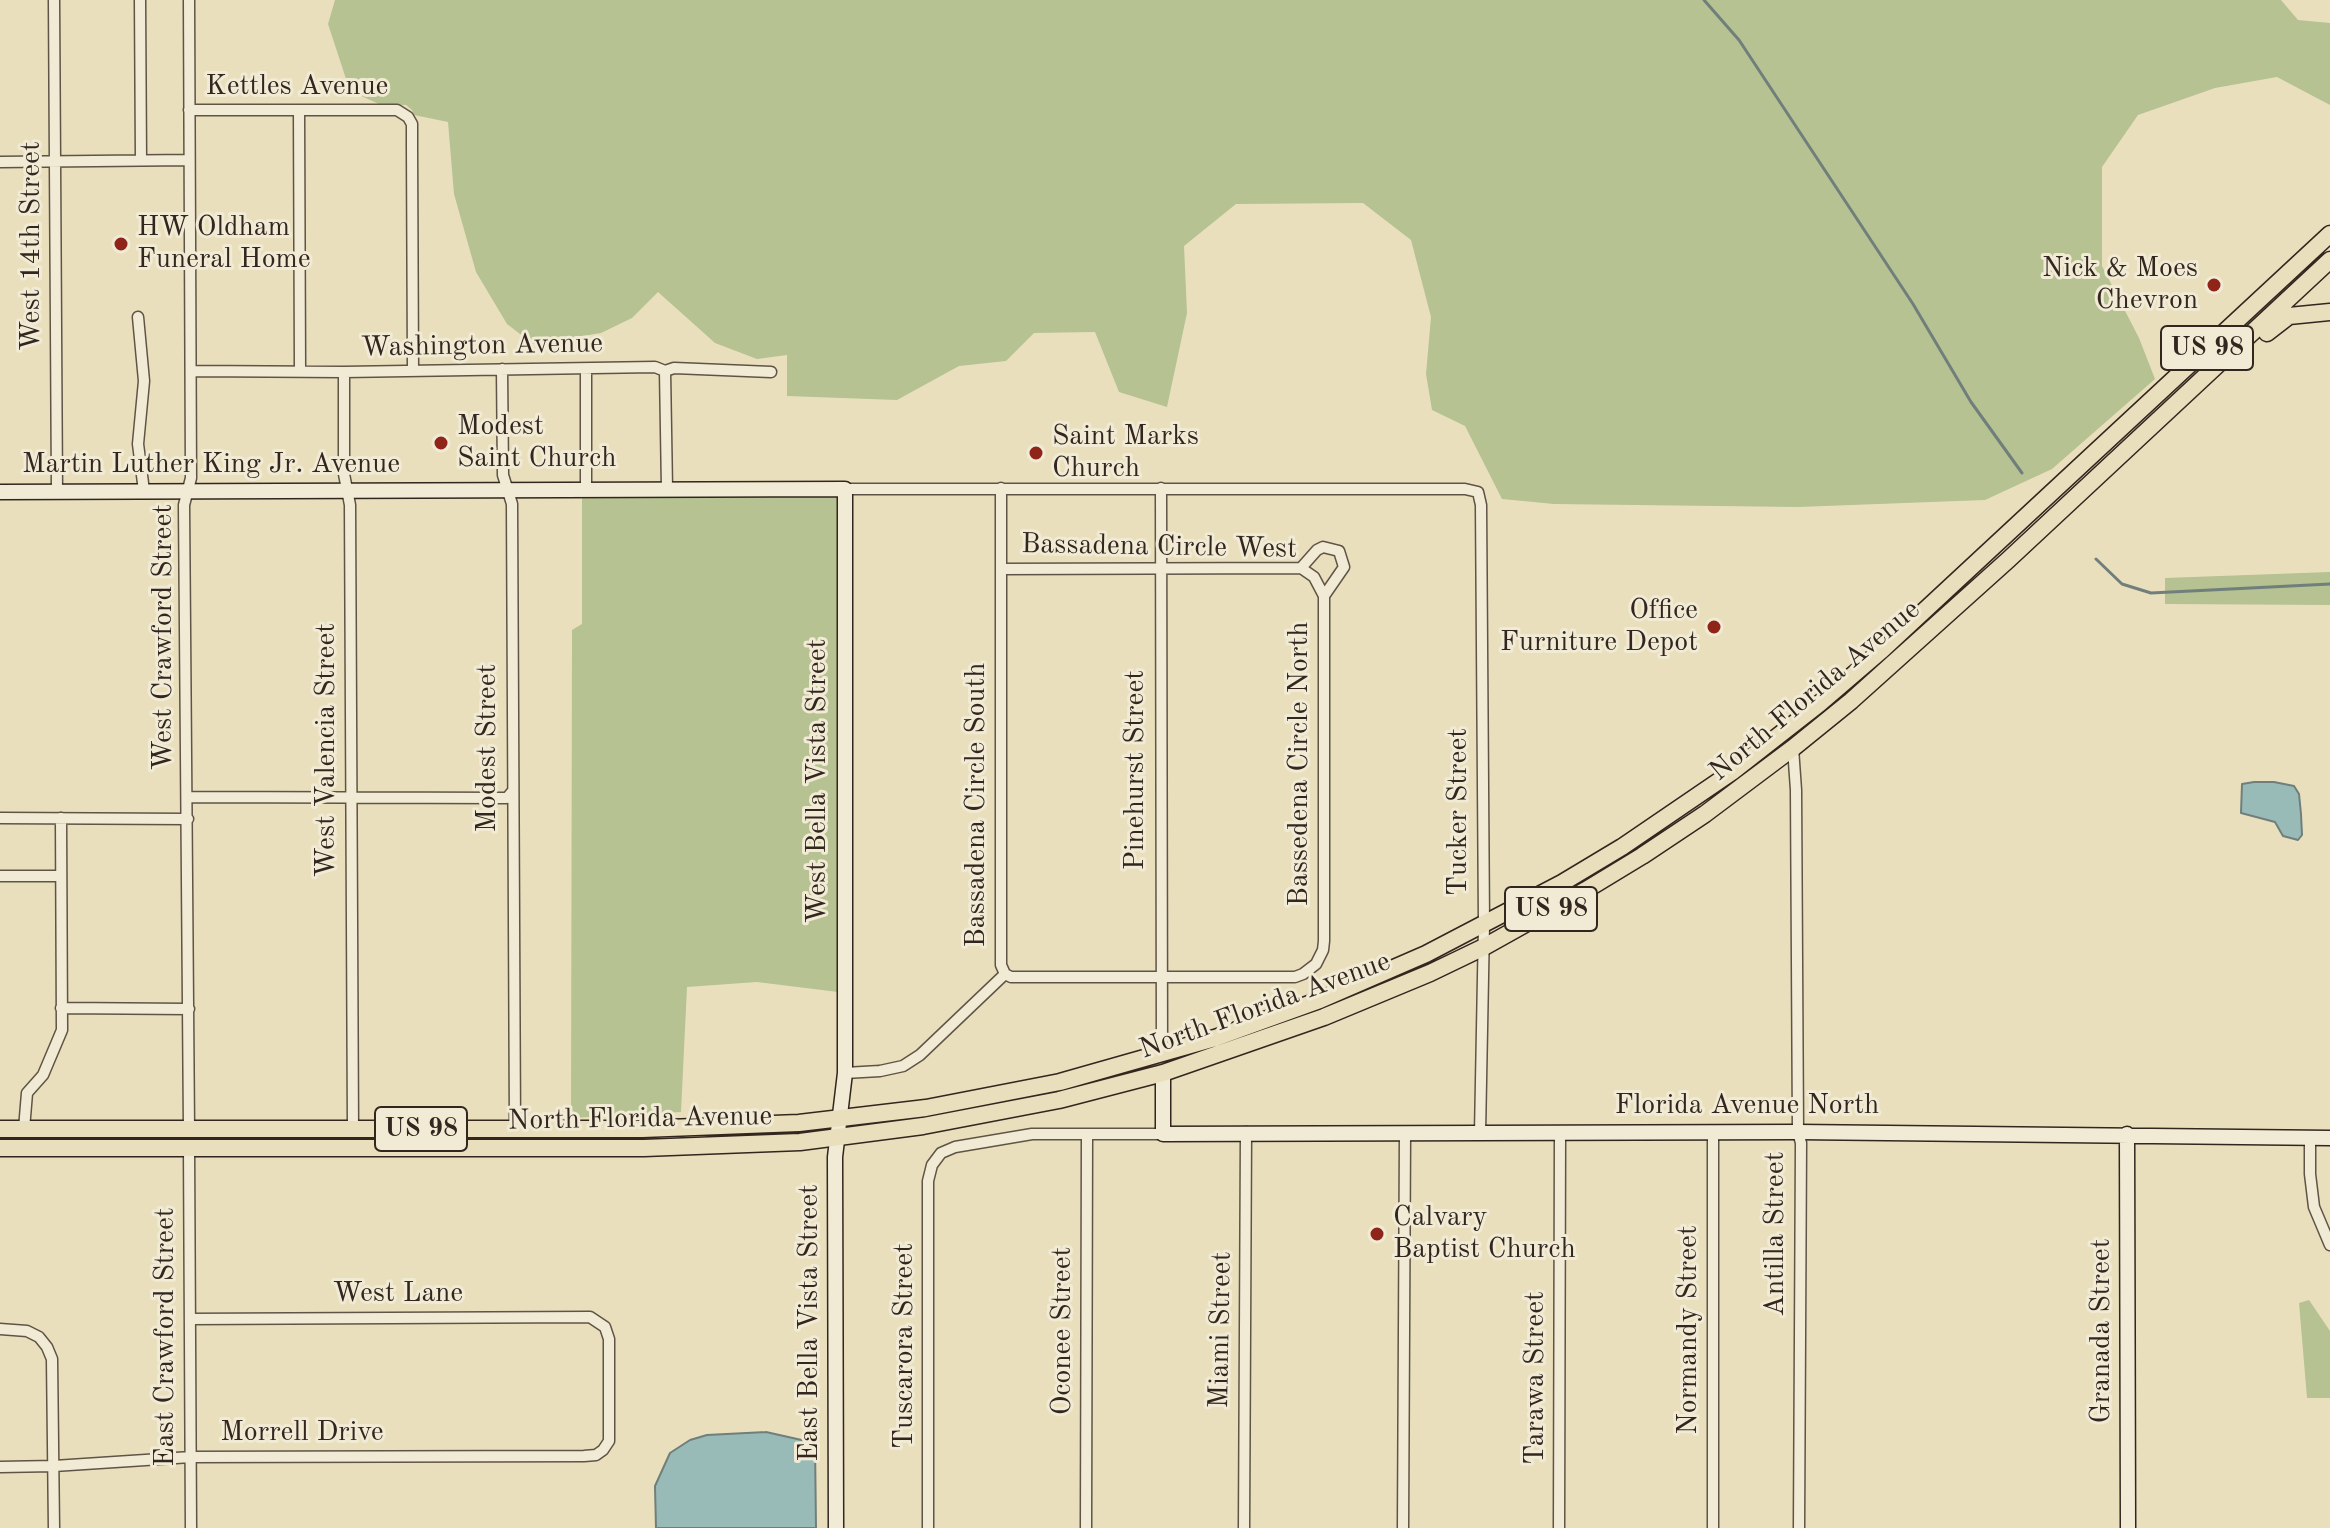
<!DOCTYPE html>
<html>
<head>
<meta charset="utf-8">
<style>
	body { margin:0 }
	canvas { display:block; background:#e9dfbd }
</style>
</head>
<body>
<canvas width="2330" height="1528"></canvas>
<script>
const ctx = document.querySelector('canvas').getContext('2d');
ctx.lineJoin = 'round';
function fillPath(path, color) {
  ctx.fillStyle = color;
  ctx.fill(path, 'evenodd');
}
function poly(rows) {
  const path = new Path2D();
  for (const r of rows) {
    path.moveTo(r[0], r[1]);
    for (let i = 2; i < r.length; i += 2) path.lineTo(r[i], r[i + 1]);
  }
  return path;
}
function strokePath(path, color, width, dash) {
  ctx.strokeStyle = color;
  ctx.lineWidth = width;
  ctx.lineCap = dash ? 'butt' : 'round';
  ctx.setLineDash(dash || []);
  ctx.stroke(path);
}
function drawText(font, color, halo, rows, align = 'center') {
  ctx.font = font + ' "Old Standard TT",serif';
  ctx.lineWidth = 6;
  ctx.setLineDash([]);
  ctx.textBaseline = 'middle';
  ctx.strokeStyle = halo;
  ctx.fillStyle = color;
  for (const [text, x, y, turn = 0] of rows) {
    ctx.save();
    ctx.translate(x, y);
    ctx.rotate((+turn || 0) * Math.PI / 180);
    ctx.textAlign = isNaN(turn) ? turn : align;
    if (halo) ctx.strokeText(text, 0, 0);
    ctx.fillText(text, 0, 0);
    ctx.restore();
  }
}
fillPath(poly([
	[335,0,2281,0,2298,20,2330,23,2330,105,2277,77,2215,88,2138,115,2102,167,2102,266,2139,338,2155,379,2052,469,1985,500,1798,507,1554,504,1502,499,1465,426,1432,410,1426,374,1431,317,1411,240,1363,203,1236,204,1184,246,1187,313,1167,407,1119,392,1095,332,1034,333,1006,361,959,366,897,400,787,396,787,355,757,359,715,343,658,292,632,318,601,333,533,344,507,324,476,272,454,194,448,122,414,115,412,110,406,105,379,104,350,91,328,24],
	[838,494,838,992,757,982,687,987,681,1112,571,1118,572,630,582,624,582,495],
	[2330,572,2330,605,2165,604,2165,578],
	[2309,1300,2330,1331,2330,1398,2307,1398,2299,1303]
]), '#b6c291');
const water = poly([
	[2254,782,2274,782,2294,786,2299,794,2301,814,2302,835,2298,840,2283,836,2275,822,2241,813,2242,784,2254,782],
	[766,1432,815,1443,816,1528,656,1528,655,1486,670,1453,690,1440,707,1435,766,1432]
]);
fillPath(water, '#99bbb8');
strokePath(water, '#707f7b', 2);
strokePath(poly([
	[1704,0,1739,40,1913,304,1971,402,2022,473],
	[2096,559,2122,584,2151,593,2330,584]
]), '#707f7b', 3);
const street = poly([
	[54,0,57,492],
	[140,0,141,160],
	[189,0,191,478,184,505,189,1130],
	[189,110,397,110,408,117,412,124,412,147,413,370],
	[299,110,300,371],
	[0,162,189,160],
	[138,317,144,381,138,444,144,491],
	[502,369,503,475,512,504,515,1128],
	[586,369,586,489],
	[191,371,344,372,655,367,665,371,674,368,771,372],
	[665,371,667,489],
	[344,372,344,474,350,505,353,1130],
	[1001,488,1001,965,1005,974],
	[1161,488,1162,1053],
	[845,489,1465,489,1478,492,1481,505,1484,925,1480,1133],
	[1301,568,1317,550,1323,547,1339,551,1344,567,1324,596],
	[1001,569,1301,568,1314,577,1324,596,1324,941,1323,950,1316,964,1303,974,1295,977,1011,977,1005,974],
	[1793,748,1796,790,1798,1132,1801,1143,1799,1528],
	[187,797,507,798,512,792],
	[0,818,188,819],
	[0,876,61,876],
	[61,1008,189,1009],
	[845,1073,880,1071,903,1066,920,1055,1005,974],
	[24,1129,27,1093,43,1075,62,1030,61,818],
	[2310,1138,2310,1174,2314,1207,2330,1245],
	[189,1147,191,1528],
	[0,1329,27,1331,39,1337,47,1347,52,1359,54,1528],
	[0,1467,54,1466,191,1457,584,1456,596,1455,603,1450,609,1441,609,1339,605,1327,590,1317,190,1319],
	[928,1528,928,1181,932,1165,941,1153,955,1147,1032,1134,1163,1134],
	[1086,1528,1087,1134],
	[1244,1528,1246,1132],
	[1403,1528,1405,1133],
	[1559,1528,1560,1133],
	[1713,1528,1713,1133]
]);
const secondary = poly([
	[0,492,845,489,845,1073,835,1157,836,1528],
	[1163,1073,1163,1134,1798,1132,2330,1138],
	[2127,1134,2128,1528]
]);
const primary = poly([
	[2267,333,2289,316,2330,312],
	[0,1129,642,1129,799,1123,926,1108,1060,1082,1215,1038,1320,1000,1426,954,1562,883,1622,847,1732,772,1819,704,1882,650,2330,234],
	[0,1148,644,1148,800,1142,923,1126,1059,1100,1163,1073,1324,1017,1430,973,1484,947,1586,890,1642,856,1705,814,1793,748,1851,701,2008,560,2330,260]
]);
strokePath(street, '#605446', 13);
strokePath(secondary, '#32261f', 17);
strokePath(primary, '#32261f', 19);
strokePath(street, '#f1ead4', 10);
strokePath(secondary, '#f1ead4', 14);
strokePath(primary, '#e9dfbd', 16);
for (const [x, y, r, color] of [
	[121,244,8,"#8f2418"],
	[2214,285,8,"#8f2418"],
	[441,443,8,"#8f2418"],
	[1036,453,8,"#8f2418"],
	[1714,627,8,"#8f2418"],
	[1377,1234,8,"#8f2418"]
]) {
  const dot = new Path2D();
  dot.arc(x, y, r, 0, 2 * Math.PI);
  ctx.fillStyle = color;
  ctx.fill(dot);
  strokePath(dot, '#f1ead4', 3);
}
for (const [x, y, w] of [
	[2207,348,92],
	[1551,909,92],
	[421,1129,92]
]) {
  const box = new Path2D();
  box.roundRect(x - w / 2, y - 22, w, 44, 6);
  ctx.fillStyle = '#f1ead4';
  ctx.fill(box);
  strokePath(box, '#32261f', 2);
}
drawText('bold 26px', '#32261f', null, [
	["US 98",2207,348],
	["US 98",1551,909],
	["US 98",421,1129]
]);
drawText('28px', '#32261f', '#f1ead4', [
	["Kettles Avenue",297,87],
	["West 14th Street",32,246,-90],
	["Washington Avenue",482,346,-1],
	["Martin Luther King Jr. Avenue",211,465],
	["Bassadena Circle West",1159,547,1],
	["West Crawford Street",164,637,-90],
	["North Florida Avenue",1815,691,-40],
	["Modest Street",488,748,-90],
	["West Valencia Street",327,750,-90],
	["Bassedena Circle North",1300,764,-90],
	["Pinehurst Street",1136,770,-90],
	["West Bella Vista Street",818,781,-90],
	["Bassadena Circle South",977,805,-90],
	["Tucker Street",1459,812,-90],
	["North Florida Avenue",1265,1006,-20],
	["Florida Avenue North",1747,1106],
	["North Florida Avenue",640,1119,-1],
	["Antilla Street",1776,1234,-90],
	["West Lane",398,1294],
	["East Bella Vista Street",810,1323,-90],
	["Miami Street",1221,1330,-89],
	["Normandy Street",1689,1330,-90],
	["Oconee Street",1063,1331,-90],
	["Granada Street",2102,1331,-90],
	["East Crawford Street",166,1337,-90],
	["Tuscarora Street",905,1346,-90],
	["Tarawa Street",1536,1378,-90],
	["Morrell Drive",302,1433]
]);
drawText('28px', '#32261f', '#f1ead4', [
	["HW Oldham",137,228],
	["Funeral Home",137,260],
	["Nick & Moes",2198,269,"right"],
	["Chevron",2198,301,"right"],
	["Modest",457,427],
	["Saint Church",457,459],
	["Saint Marks",1052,437],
	["Church",1052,469],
	["Office",1698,611,"right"],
	["Furniture Depot",1698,643,"right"],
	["Calvary",1393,1218],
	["Baptist Church",1393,1250]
], 'left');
</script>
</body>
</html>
